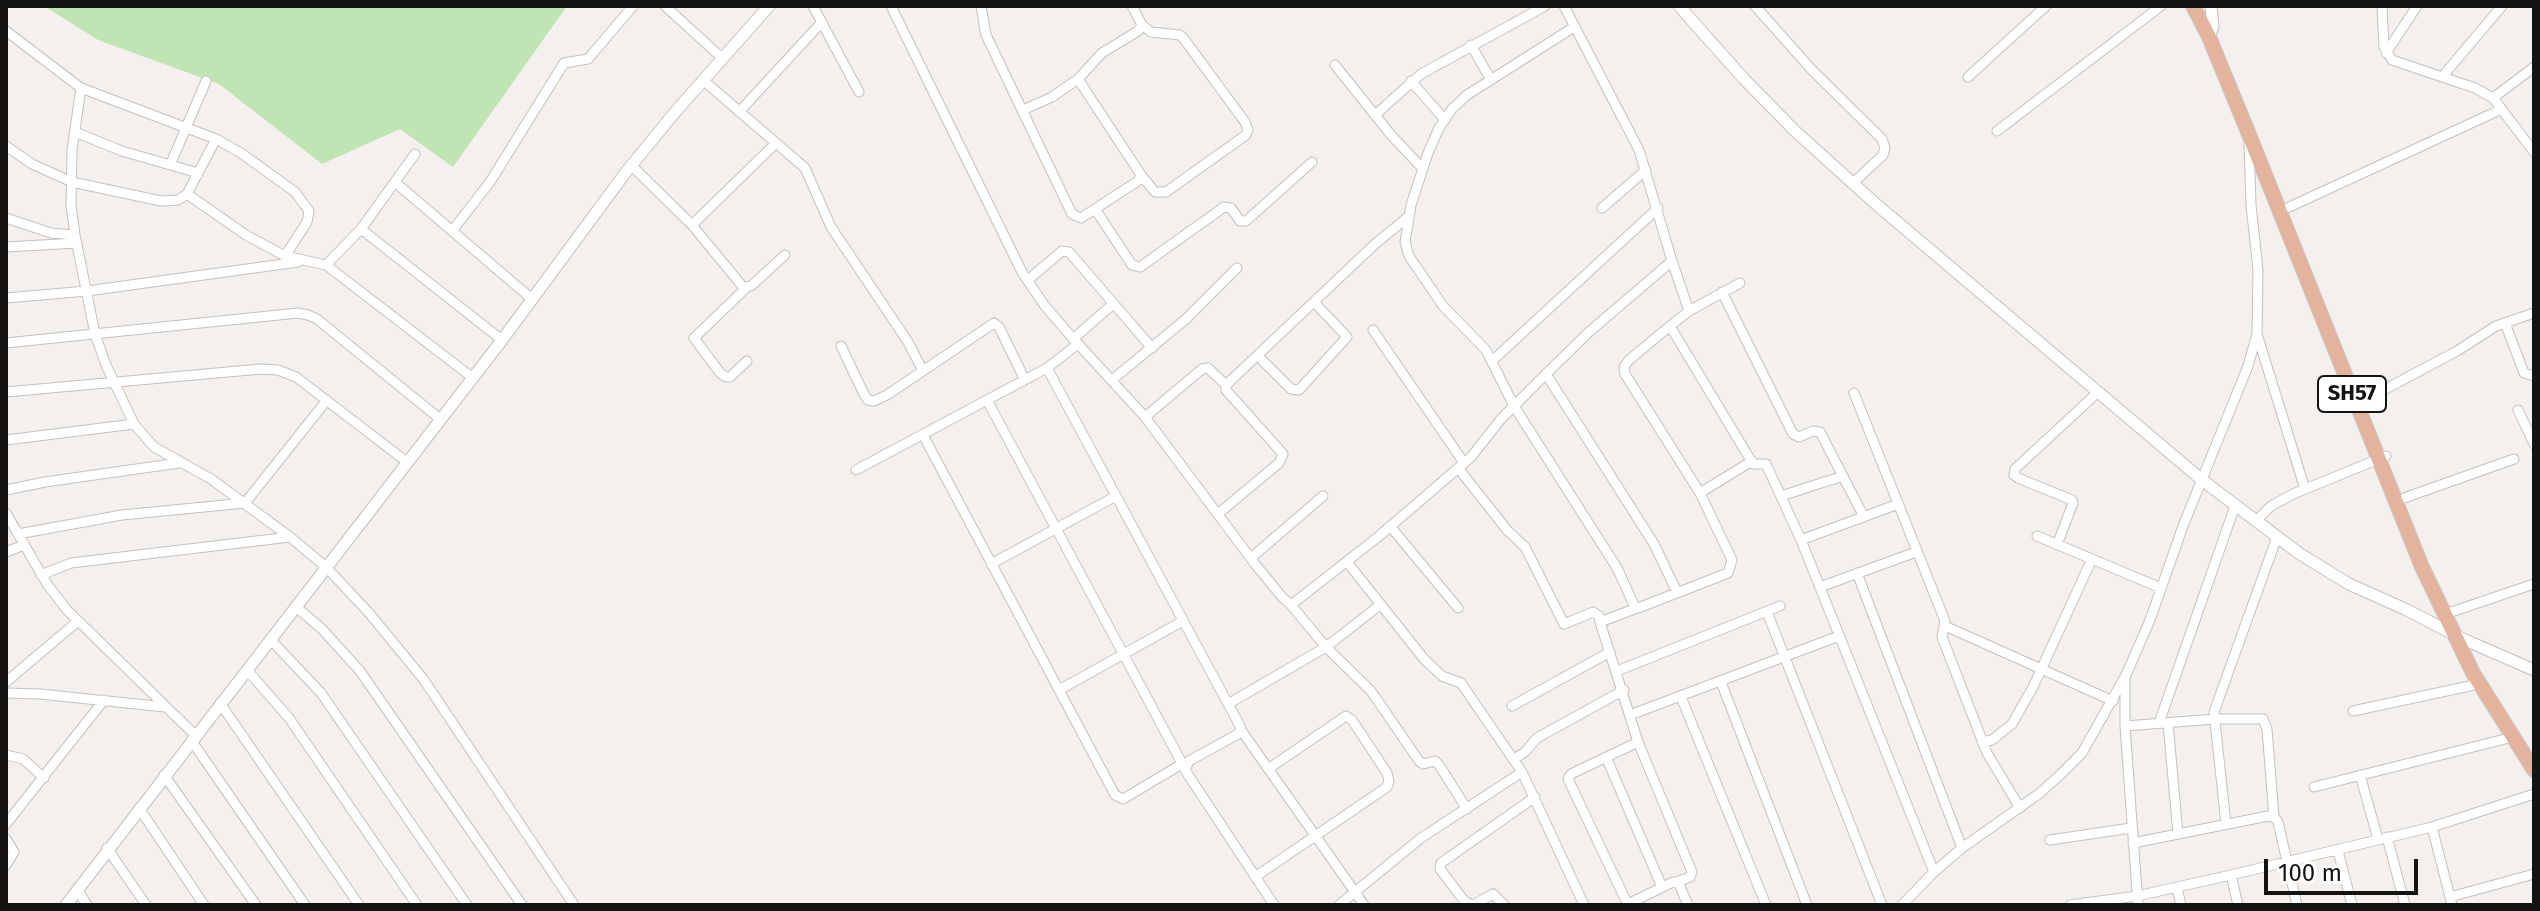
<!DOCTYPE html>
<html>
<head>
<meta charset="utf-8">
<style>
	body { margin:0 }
	#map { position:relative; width:2540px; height:911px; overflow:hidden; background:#f3f0ed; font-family:"Fira Sans",sans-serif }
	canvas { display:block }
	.frame { position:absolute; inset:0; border:8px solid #141312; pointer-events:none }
	.scale { position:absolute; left:2264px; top:859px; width:154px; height:36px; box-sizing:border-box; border:4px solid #141312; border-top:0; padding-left:10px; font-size:24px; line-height:28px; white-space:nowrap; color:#141312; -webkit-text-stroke:6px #fff; paint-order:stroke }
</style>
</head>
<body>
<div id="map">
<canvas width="2540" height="911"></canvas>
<div class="frame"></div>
<div class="scale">100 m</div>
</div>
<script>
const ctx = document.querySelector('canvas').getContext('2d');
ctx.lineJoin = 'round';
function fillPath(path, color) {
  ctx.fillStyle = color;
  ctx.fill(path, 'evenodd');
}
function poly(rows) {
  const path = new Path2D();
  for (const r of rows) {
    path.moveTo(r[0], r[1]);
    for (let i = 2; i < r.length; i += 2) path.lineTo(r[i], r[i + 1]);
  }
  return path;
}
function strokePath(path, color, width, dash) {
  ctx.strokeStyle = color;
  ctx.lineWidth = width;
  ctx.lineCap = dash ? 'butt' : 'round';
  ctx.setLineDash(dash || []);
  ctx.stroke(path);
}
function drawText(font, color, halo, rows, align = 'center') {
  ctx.font = font + ' "Fira Sans",sans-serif';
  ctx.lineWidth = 6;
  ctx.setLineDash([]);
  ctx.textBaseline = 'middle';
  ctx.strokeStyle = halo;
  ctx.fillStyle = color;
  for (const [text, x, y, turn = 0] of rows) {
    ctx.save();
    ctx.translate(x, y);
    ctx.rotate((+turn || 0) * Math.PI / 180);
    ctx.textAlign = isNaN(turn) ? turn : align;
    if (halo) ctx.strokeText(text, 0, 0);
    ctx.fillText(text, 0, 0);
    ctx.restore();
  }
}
fillPath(poly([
	[44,6,567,6,453,167,400,129,322,164,219,84,98,40]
]), '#c0e4b4');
const minor = poly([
	[665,6,722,58],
	[813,6,859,92],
	[891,6,1023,274,1045,306,1069,334,1145,417,1255,564,1282,597,1291,605],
	[981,6,986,35,1072,214,1081,218,1138,181,1141,175,1078,79],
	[1755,6,1812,70,1882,139,1885,148,1883,155,1853,183],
	[2382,6,2384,47,2392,60,2475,88,2493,98,2534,152],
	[1574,27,1467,95,1452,109,1439,128,1428,153,1411,205,1405,242,1409,256,1443,306,1486,350,1514,406,1617,568,1634,605,1638,608,1728,573,1732,560,1700,493,1625,374,1624,367,1629,360,1670,326,1753,464,1766,464,1801,540,1934,872],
	[6,31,81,88,216,139,241,153,295,192,309,211,307,222,285,256],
	[1471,45,1491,80],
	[2386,53,2417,6],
	[1335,65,1391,135,1423,169],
	[1968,77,2046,6],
	[2442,77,2502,6],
	[703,80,805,168,831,227,908,342,923,371],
	[1411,81,1445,120],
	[81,88,72,150,71,205,75,235,95,334,106,365,134,424,154,447,211,479,290,537,326,567,370,614,424,680,574,905],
	[2493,98,2534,67],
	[1023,110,1052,97,1078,79,1102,53,1138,31,1142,25,1132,6],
	[739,112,822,22],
	[1375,115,1421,74,1545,6],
	[1997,131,2161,6],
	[75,132,122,151,198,173],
	[6,146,32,164,72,182,161,201,178,200,187,194,216,139],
	[171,163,206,81],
	[632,166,692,225,743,287,751,286,785,255],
	[1141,175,1155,192,1166,192,1246,135,1248,130,1245,122,1184,39,1180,35,1151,32,1142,25],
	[396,183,532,299],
	[187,194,246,235,285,256,326,265,361,229,415,154],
	[1602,208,1646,170],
	[2287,208,2502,109],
	[1095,209,1132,265,1140,267,1224,207,1231,208,1240,221,1246,221,1312,162],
	[6,218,51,233,75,235],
	[692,225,775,144],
	[361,229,502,340],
	[452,231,490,182,564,63,588,59,633,6],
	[6,247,77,243],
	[326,265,473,378],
	[1028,280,1062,251,1069,252,1152,348],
	[746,288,694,338,721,374,726,377,730,377,747,361],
	[1722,292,1793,434,1799,437,1813,431,1820,432,1864,517],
	[6,298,87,291,298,262],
	[1689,311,1740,283],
	[2505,323,2524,373,2534,376],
	[1670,326,1689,311,1672,261],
	[1373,330,1464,463],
	[2257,334,2305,489],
	[1073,339,1113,304],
	[6,343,298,313,308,315,317,319,440,419],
	[1078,344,1047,368,1240,726,1241,730,1238,734,1189,761,1185,770,1274,905],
	[841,346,864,394,868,400,874,401,887,395,994,323,999,327,1025,380],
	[1258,356,1291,389,1299,390,1347,337,1314,302],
	[1492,361,1658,208],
	[1546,374,1654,544,1677,592],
	[1112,380,1186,319,1237,268],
	[6,392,261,369,278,370,296,377,407,462],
	[1854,393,1945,621,1942,637,1987,753,2020,808],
	[987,400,1184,767],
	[2363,401,2457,351,2496,326,2534,313],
	[2518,410,2534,444],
	[1145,417,1202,369,1208,368,1226,385],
	[923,435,1115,795,1123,799,1182,764],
	[6,440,134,424],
	[1458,468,1507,530,1525,547,1564,624,1593,612,1599,616,1600,622,1637,608],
	[856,470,1047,368],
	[6,490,45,482,179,463],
	[1700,493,1752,461],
	[1781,496,1843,476],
	[2404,498,2514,459],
	[6,513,47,584,67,610,195,735],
	[1219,513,1279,463,1283,454,1226,390,1226,385,1375,244,1408,217],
	[2256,521,2271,506,2293,494,2386,456],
	[1390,526,1458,608],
	[18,534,122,515,245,503,327,400],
	[2037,536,2161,588],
	[1801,540,1898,504],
	[2057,545,2073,503,2072,500,2018,478,2014,475,2015,469,2098,392],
	[6,552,24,545],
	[1251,558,1323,496],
	[991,564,1116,496],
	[1857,573,1962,848],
	[41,575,71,563,290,537],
	[1820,587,1916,552],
	[1380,605,1326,647,1371,691,1419,761,1423,764,1435,761,1439,765,1467,809],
	[295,606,322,629,360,671,522,905],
	[1767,612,1882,905],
	[2451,612,2534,584],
	[1600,622,1638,742,1692,872,1690,877,1676,882],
	[1945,626,2113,701],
	[270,639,321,693,467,905],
	[247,670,289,718,417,905],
	[1617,671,1780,606],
	[2125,679,2125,726,2138,905],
	[6,682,78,621],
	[1721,682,1807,905],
	[1059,690,1183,621],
	[6,693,40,694,165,707],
	[1681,697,1766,905],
	[220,703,359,905],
	[1228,704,1326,647,1291,605,1378,537,1471,457,1501,419,1546,374,1589,332,1672,261,1639,150,1564,6],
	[1512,706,1610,652],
	[2353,711,2479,684],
	[1630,715,1839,636],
	[2159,723,2235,506],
	[2168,723,2178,834],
	[2125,726,2215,719,2263,719,2267,729,2274,817],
	[1241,730,1364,905],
	[191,740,305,905],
	[1982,742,1992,740,2012,724,2033,687,2092,559],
	[6,755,23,759,44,778],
	[1606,757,1662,887],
	[1514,759,1525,752,1537,738,1624,690],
	[1522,772,1584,905],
	[164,775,256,905],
	[2360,775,2378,839],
	[2314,787,2513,737],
	[139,808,204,905],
	[6,824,104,700],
	[2226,824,2214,712,2277,537],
	[2432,827,2452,905],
	[2387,837,2405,905],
	[6,839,14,852,6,865],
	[2050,840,2131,828],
	[2133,843,2268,816,2274,817,2278,822,2297,905],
	[107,848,146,905],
	[2338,851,2352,905],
	[2231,875,2432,827,2534,794],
	[1255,877,1387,787,1389,781,1387,773,1352,720,1346,716,1268,769],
	[2177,888,2181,905],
	[77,889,87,905],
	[2450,897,2534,874],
	[1339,905,1421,838,1522,772,1461,683,1442,676,1424,659,1347,562],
	[1504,905,1493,894,1473,905,1465,902,1440,869,1441,863,1535,797],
	[1626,905,1673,882,1679,884,1688,905],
	[1628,905,1568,779,1571,774,1638,742],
	[1902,905,1934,872,1962,848,2040,793,2062,773,2082,753,2126,675,2150,620,2183,526,2248,366,2257,334,2258,270,2251,205,2249,143],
	[2070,905,2137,896,2231,875,2238,905]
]);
const tertiary = poly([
	[1679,6,1744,79,1795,131,1877,205,2202,480,2300,554,2349,584,2405,609,2465,640,2534,670],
	[2209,37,2213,27,2211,6],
	[66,905,502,340,626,172,676,111,769,6]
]);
const primary = poly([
	[2193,6,2209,37,2248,132,2422,567,2473,673,2534,770]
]);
strokePath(minor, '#c4c1be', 11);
strokePath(tertiary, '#c4c1be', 13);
strokePath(primary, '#cbcbcb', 16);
strokePath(minor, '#fff', 9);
strokePath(tertiary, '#fff', 11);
strokePath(primary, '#e3b39d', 14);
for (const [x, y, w] of [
	[2352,394,68]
]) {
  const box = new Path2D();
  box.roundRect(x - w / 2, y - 18, w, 36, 6);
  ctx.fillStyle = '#fff';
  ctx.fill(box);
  strokePath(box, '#141312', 2);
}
drawText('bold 22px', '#141312', null, [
	["SH57",2352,394]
]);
</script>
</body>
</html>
